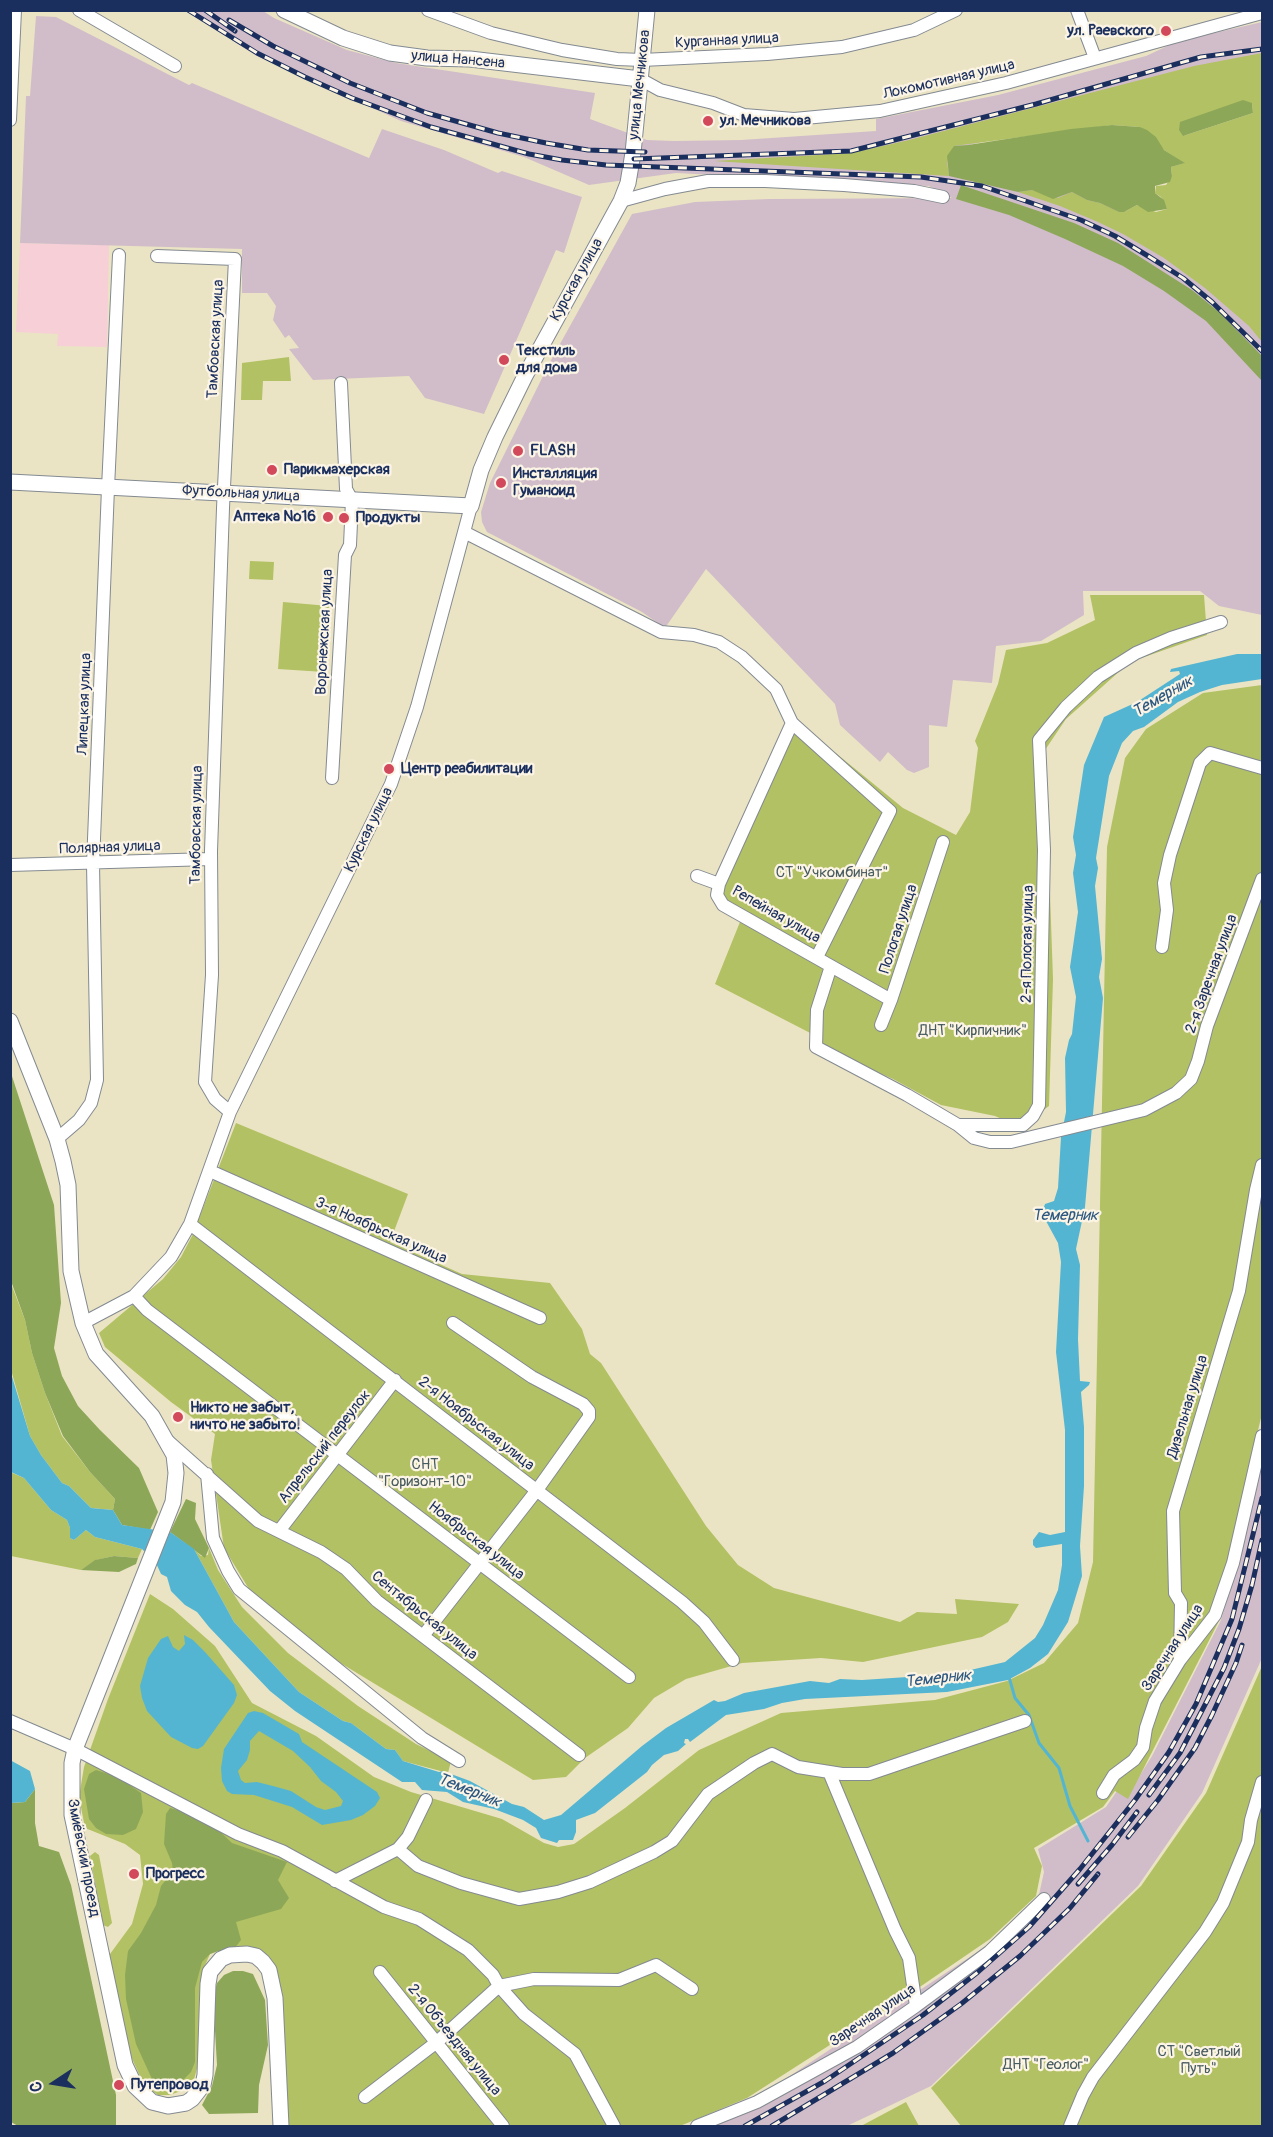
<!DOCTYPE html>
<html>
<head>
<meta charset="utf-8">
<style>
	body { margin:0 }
	#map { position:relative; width:1273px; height:2137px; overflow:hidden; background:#ebe4c4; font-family:Pangolin,sans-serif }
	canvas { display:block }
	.frame { position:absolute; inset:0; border:12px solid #1b2f5e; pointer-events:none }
	.north { position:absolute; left:24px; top:2053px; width:60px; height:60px; -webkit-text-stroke:4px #fcf5e5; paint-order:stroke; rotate:258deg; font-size:16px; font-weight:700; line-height:24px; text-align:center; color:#1b2f5e }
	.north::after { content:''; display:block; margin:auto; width:21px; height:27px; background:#1b2f5e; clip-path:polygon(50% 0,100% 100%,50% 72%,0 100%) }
</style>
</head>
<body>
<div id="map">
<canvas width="1273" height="2137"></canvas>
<div class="frame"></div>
<div class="north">С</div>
</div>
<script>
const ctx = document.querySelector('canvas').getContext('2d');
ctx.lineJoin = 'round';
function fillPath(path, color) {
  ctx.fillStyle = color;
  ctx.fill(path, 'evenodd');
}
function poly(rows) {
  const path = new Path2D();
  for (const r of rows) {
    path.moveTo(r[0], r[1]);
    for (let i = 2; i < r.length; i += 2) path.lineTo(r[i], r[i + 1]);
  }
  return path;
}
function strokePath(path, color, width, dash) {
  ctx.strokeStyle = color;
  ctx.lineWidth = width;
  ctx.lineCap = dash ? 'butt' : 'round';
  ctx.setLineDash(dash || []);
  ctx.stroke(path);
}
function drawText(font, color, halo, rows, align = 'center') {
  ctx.font = font + ' Pangolin,sans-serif';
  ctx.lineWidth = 4.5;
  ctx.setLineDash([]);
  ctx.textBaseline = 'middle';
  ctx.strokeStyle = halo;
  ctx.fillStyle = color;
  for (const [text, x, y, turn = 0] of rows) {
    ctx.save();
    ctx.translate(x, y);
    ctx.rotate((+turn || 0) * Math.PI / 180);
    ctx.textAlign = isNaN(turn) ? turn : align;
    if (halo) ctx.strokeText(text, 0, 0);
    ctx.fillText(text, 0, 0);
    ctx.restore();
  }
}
fillPath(poly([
	[20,243,109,245,107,347,57,346,58,334,16,332]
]), '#f6cfd7');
fillPath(poly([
	[186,11,263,11,274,18,347,50,396,63,595,93,590,119,647,140,674,141,741,140,876,131,876,119,998,95,1146,56,1176,42,1262,22,1262,76,969,145,1262,268,1262,615,1219,606,1200,591,1083,591,1084,615,1041,641,996,646,992,683,953,680,947,727,929,725,929,767,914,773,907,770,888,752,880,762,840,725,835,704,706,569,665,628,642,612,487,532,482,522,481,512,490,483,550,362,632,214,695,202,769,199,952,198,929,186,676,173,589,185,524,157,401,121,257,56],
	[36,16,56,17,189,85,192,83,369,158,382,129,444,150,498,173,502,171,582,197,564,253,556,250,484,414,425,398,409,376,313,380,289,349,299,348,289,335,285,338,273,320,276,306,267,293,242,293,242,249,20,243,26,96,30,96],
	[1262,1427,1262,1658,1202,1793,1138,1886,931,2086,847,2126,693,2126,752,2101,991,1943,1038,1899,1044,1872,1038,1849,1106,1807,1117,1791,1127,1796,1152,1756,1221,1620,1243,1546,1247,1489]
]), '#d1bdc9');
fillPath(poly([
	[1262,53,1262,342,1249,326,1205,288,1164,258,1123,234,1098,222,1060,206,1018,192,1032,190,1058,198,1072,192,1087,200,1100,203,1119,212,1124,212,1137,205,1156,212,1167,209,1161,197,1155,193,1156,186,1166,185,1172,176,1171,167,1184,163,1164,150,1140,127,1112,125,954,146,947,162,949,176,714,161,852,153,909,140,1194,66],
	[1252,103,1253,113,1183,136],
	[289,357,291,381,263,381,262,400,241,400,242,363],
	[250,561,274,562,273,580,249,579],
	[1090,595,1204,595,1207,635,1130,662,1066,719,1045,750,1053,979,1049,1106,1020,1127,995,1116,941,1105,893,1079,816,1045,818,1037,715,984,742,917,712,899,799,723,903,808,956,835,970,812,978,748,975,741,998,684,1006,650,1047,643,1095,620],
	[283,602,329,606,324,672,278,669],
	[1262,685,1262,1414,1244,1487,1220,1619,1128,1799,1115,1791,1103,1807,1034,1848,1042,1866,1036,1896,990,1939,908,1995,747,2098,680,2126,608,2126,603,2125,595,2126,286,2126,282,1993,276,1967,259,1949,234,1949,218,1951,210,1954,203,1970,198,2034,198,2065,193,2083,186,2089,170,2095,158,2095,144,2085,129,2052,110,1969,110,1954,132,1924,143,1884,140,1855,125,1844,85,1828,79,1797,84,1767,108,1699,150,1594,173,1609,215,1646,252,1703,316,1736,374,1777,411,1792,502,1819,544,1843,558,1847,574,1844,625,1808,699,1750,781,1713,935,1700,1007,1681,1044,1663,1078,1623,1093,1562,1107,847,1125,758,1146,729,1203,693],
	[236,1123,408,1194,390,1242,462,1274,550,1283,582,1329,590,1354,601,1363,706,1526,738,1565,774,1588,900,1622,917,1612,957,1614,955,1599,1019,1604,1008,1622,982,1637,863,1662,821,1658,742,1663,686,1679,654,1698,628,1728,585,1758,566,1777,533,1780,324,1653,252,1594,224,1548,211,1460,215,1434,171,1402,105,1347,99,1333,163,1279,181,1257,192,1236],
	[10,1281,25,1320,32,1353,45,1393,62,1436,90,1472,115,1499,113,1510,91,1508,69,1486,62,1483,41,1455,30,1436,11,1370],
	[10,1472,24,1478,51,1510,67,1520,70,1528,70,1538,74,1540,86,1530,95,1537,142,1549,138,1558,114,1556,96,1560,81,1570,11,1556],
	[209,1548,218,1570,242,1607,288,1653,358,1706,416,1744,451,1761,448,1773,403,1761,395,1750,386,1749,351,1723,343,1721,299,1692,234,1622,194,1549,201,1556,208,1555],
	[1262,1666,1262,2126,961,2126,931,2088,1141,1886,1206,1793],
	[95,1852,99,1855,112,1923,108,1927,103,1925,90,1856],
	[906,2102,919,2126,861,2126]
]), '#b2c163');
fillPath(poly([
	[1243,100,1252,103,1253,113,1183,136,1179,130,1180,122],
	[1112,125,1140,127,1147,130,1156,137,1164,150,1185,163,1171,167,1172,176,1170,182,1155,186,1155,193,1164,200,1167,209,1148,212,1137,205,1124,212,1119,212,1100,203,1087,200,1072,192,1053,199,1032,190,1018,192,949,176,947,156,954,146,968,145,1071,129],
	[961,185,1074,223,1118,243,1192,290,1219,312,1262,356,1262,381,1206,321,1164,291,1123,266,1065,239,1009,215,956,199],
	[10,1070,54,1205,61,1303,54,1348,62,1376,78,1406,100,1430,139,1468,158,1512,150,1530,122,1525,113,1510,115,1499,90,1472,63,1436,45,1393,32,1353,25,1320,11,1281],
	[186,1499,196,1503,195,1519,209,1548,205,1558,170,1532],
	[114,1556,138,1558,136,1564,119,1572,81,1570,95,1560],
	[96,1770,118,1777,141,1793,143,1812,136,1829,123,1835,106,1834,96,1828,89,1819,84,1789,89,1774],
	[35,1789,35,1823,39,1846,59,1852,71,1885,116,2095,116,2126,18,2126,11,2122,10,1803,25,1802],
	[170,1808,189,1813,216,1828,232,1843,287,1862,278,1880,289,1898,281,1909,236,1922,241,1940,234,1949,218,1951,210,1954,202,1962,195,1988,195,2062,191,2072,184,2079,175,2085,161,2086,152,2079,136,2044,126,1999,125,1975,128,1951,141,1933,156,1905,161,1886,173,1871,172,1863,164,1844,166,1814],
	[233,1971,243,1971,253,1974,265,2000,268,2045,259,2085,258,2113,209,2114,202,2105,212,2086,217,2065,213,1997,217,1983,224,1975]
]), '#8da759');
fillPath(poly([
	[1237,654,1262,654,1262,679,1222,685,1200,692,1178,702,1144,727,1133,731,1122,743,1109,776,1096,858,1098,868,1095,886,1102,959,1099,977,1103,998,1085,1207,1076,1249,1080,1265,1078,1339,1080,1381,1090,1382,1089,1385,1081,1392,1084,1427,1084,1486,1080,1546,1082,1576,1068,1622,1048,1654,1030,1668,1008,1680,947,1692,805,1699,782,1703,764,1709,726,1715,690,1742,688,1739,685,1739,684,1743,686,1744,678,1751,664,1755,652,1765,647,1772,595,1813,576,1820,576,1832,573,1840,559,1840,557,1843,541,1838,536,1828,523,1820,494,1809,463,1802,447,1792,422,1790,415,1782,402,1782,295,1711,270,1691,209,1627,197,1612,185,1605,171,1591,167,1577,161,1574,156,1563,142,1549,95,1537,86,1530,74,1540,70,1538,70,1528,67,1520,51,1510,24,1478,11,1472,10,1370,30,1436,41,1455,62,1483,69,1486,91,1508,113,1510,122,1525,170,1532,194,1549,234,1622,299,1692,343,1721,351,1723,386,1749,395,1750,403,1761,439,1772,443,1771,470,1781,512,1804,524,1807,544,1820,561,1815,642,1746,666,1728,714,1700,718,1702,725,1701,744,1693,810,1681,829,1683,840,1679,862,1680,953,1674,1005,1662,1035,1638,1043,1625,1058,1590,1062,1565,1062,1544,1036,1548,1033,1545,1033,1540,1039,1532,1050,1535,1065,1532,1065,1430,1056,1352,1061,1262,1058,1243,1046,1221,1044,1207,1045,1204,1054,1201,1058,1188,1061,1137,1066,1112,1065,1058,1069,1040,1072,1034,1076,997,1070,967,1078,912,1073,873,1076,855,1073,837,1084,765,1104,717,1137,702,1180,674,1179,671,1170,672,1171,669],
	[184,1635,193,1640,205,1652,234,1685,237,1695,234,1703,203,1746,198,1749,192,1748,171,1737,147,1711,142,1698,140,1686,148,1658,161,1639,168,1636,173,1647,179,1651,185,1644],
	[254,1711,263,1713,299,1734,302,1742,377,1792,380,1798,375,1806,363,1815,351,1820,322,1825,292,1807,254,1795,232,1794,227,1791,222,1781,221,1768,224,1749,248,1713],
	[259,1731,293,1751,310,1767,321,1781,336,1792,343,1801,341,1806,325,1810,316,1807,291,1791,273,1786,257,1782,245,1783,241,1780,238,1771,247,1760,250,1750,250,1741],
	[10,1760,30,1771,35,1789,25,1802,11,1803]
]), '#54b5d3');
strokePath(poly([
	[1009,1677,1015,1698,1029,1715,1039,1743,1059,1768,1070,1806,1088,1841]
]), '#54b5d3', 3);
const minor = poly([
	[79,10,175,66],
	[428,10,491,33,562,50,617,59,642,60,767,54,842,47,914,30,956,10],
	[1077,10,1095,58],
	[640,79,660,90,713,103,744,115,794,119,880,111,1006,83,1262,13],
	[10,120,15,10],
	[621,201,665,189,708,181,765,181,844,185,914,191,943,197],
	[157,256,235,259,223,508,211,851,212,975,205,1082,215,1099,230,1112],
	[464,532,661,632,694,635,719,642,742,657,776,689,792,723,890,811,817,957],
	[792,723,719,884,717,895,723,905,891,1000],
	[332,778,345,555,350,545,352,500,346,489,341,383],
	[10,865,210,859],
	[697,876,719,884],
	[1162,947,1167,910,1164,883,1170,855,1200,763,1210,753,1262,768],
	[831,966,817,1010,816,1047,907,1095,958,1125,974,1138,990,1142,1011,1142,1144,1110,1176,1093,1191,1079,1198,1061,1207,1026,1262,879],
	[881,1025,891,1000,943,842],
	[958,1125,1023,1125,1033,1116,1039,1105,1044,850,1039,740,1066,707,1098,677,1136,653,1171,638,1221,622],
	[57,1139,79,1120,91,1103,97,1080,93,864,108,488,119,255],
	[210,1171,540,1318],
	[190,1224,682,1602,704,1622,733,1660],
	[134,1296,147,1310,629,1677],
	[83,1323,134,1296,171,1257,190,1224,230,1112,391,784,417,707,471,506],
	[168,1441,258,1521,321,1552,346,1569,377,1601,579,1755],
	[207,1474,213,1538,228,1571,239,1589,422,1738,459,1761],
	[279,1531,395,1380],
	[423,1636,537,1490,589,1417,589,1411,583,1404,532,1377,453,1323],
	[1180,1660,1181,1603,1175,1593,1173,1511,1239,1291,1256,1190,1262,1165],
	[10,1721,75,1749,238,1834,282,1851,384,1907,419,1919,468,1950,493,1975,499,1986,524,2014,575,2054,614,2126],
	[829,1772,895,1930,909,1958,916,2006],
	[1103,1793,1114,1775,1134,1760,1143,1747,1146,1728,1155,1701,1180,1660,1215,1615,1233,1563,1262,1436],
	[398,1849,418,1866,461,1883,519,1899,558,1892,590,1882,654,1852,672,1841,708,1794,754,1763,772,1754,798,1767,842,1774,869,1774,1025,1721],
	[335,1881,398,1849,408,1837,426,1800],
	[380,1972,503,2126],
	[365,2097,437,2042,499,1986,534,1979,619,1980,656,1965,692,1989],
	[697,2126,757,2102,857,2047,916,2006,989,1952,1044,1899],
	[1070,2126,1083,2095,1093,2077,1205,1932,1223,1903,1248,1842,1251,1820,1262,1782]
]);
const major = poly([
	[284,10,343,38,390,53,427,58,470,59,640,79],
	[10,482,471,506,481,470,495,437,525,376,621,201,628,183,633,153,647,10],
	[10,1021,57,1139,63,1161,68,1185,71,1271,83,1323,96,1354,152,1416,174,1455,176,1473,173,1502,75,1749,72,1763,72,1815,125,2065,135,2086,152,2102,168,2106,186,2103,192,2099,203,2085,205,2075,208,1984,210,1972,221,1959,230,1955,247,1954,256,1956,263,1962,269,1970,275,1998,281,2126]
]);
strokePath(minor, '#838a91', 14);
strokePath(major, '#838a91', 17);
strokePath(minor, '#fff', 12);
strokePath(major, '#fff', 15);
const rail = poly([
	[188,10,257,53,305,77,352,98,431,127,529,154,562,160,606,165,921,177,982,186,1081,220,1115,236,1148,256,1183,278,1212,302,1262,351],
	[205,10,235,31],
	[229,20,273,46,350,83,427,113,498,133,546,143,588,150,645,152],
	[634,159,851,151,1036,104,1201,57,1262,49],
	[1149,1795,1180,1753,1224,1668,1239,1629,1252,1585,1262,1540],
	[1128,1837,1158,1800,1195,1748,1212,1715,1236,1663,1242,1645],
	[1078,1884,1112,1845,1137,1812],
	[745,2126,825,2081,923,2015,978,1972,1029,1927,1080,1869,1135,1800,1169,1752,1196,1704,1232,1619,1262,1498],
	[772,2126,893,2053,961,2004,1020,1956,1070,1908,1098,1874]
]);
strokePath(rail, '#1b2f5e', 5);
strokePath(rail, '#fcf5e5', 3, [9]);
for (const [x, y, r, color] of [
	[1166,31,6,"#d1495b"],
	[708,121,6,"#d1495b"],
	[504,360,6,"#d1495b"],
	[518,451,6,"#d1495b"],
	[272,470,6,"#d1495b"],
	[501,483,6,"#d1495b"],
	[328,517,6,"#d1495b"],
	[344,518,6,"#d1495b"],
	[389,769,6,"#d1495b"],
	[178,1417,6,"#d1495b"],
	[134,1874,6,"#d1495b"],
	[119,2085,6,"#d1495b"]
]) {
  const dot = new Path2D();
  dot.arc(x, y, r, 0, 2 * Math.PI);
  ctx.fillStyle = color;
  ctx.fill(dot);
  strokePath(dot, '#fcf5e5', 2);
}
drawText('bold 15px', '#1b2f5e', '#fcf5e5', [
	["ул. Раевского",1154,31,"right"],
	["ул. Мечникова",720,121],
	["Текстиль",516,351],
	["для дома",516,368],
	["FLASH",530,451],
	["Парикмахерская",284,470],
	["Инсталляция",513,474],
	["Гуманоид",513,491],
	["Аптека №16",316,517,"right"],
	["Продукты",356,518],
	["Центр реабилитации",401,769],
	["Никто не забыт,",190,1408],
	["ничто не забыто!",190,1425],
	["Прогресс",146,1874],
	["Путепровод",131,2085]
], 'left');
drawText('15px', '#1b2f5e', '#fcf5e5', [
	["Курганная улица",727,41,-3],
	["улица Нансена",458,60,5],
	["Локомотивная улица",949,80,-13],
	["улица Мечникова",640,85,-84],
	["Курская улица",577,280,-61],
	["Тамбовская улица",216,339,-87],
	["Футбольная улица",241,494,3],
	["Воронежская улица",325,632,-87],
	["Липецкая улица",85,704,-88],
	["Тамбовская улица",197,825,-89],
	["Курская улица",369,830,-64],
	["Полярная улица",110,848,-2],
	["Репейная улица",776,915,30],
	["Пологая улица",899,929,-72],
	["2-я Пологая улица",1028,944,-89],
	["2-я Заречная улица",1212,974,-70],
	["3-я Ноябрьская улица",381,1231,24],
	["Дизельная улица",1188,1407,-73],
	["2-я Ноябрьская улица",476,1424,38],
	["Апрельский переулок",325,1447,-52],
	["Ноябрьская улица",476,1541,38],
	["Сентябрьская улица",424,1616,39],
	["Заречная улица",1173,1648,-57],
	["Змиёвский проезд",83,1858,79],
	["Заречная улица",873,2016,-34],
	["2-я Объездная улица",454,2040,51]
]);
drawText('15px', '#485b60', '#fcf5e5', [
	["СТ \"Учкомбинат\"",832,873],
	["ДНТ \"Кирпичник\"",973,1031],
	["СНТ",425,1465],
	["\"Горизонт-10\"",425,1482],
	["СТ \"Светлый",1199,2052],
	["Путь\"",1199,2069],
	["ДНТ \"Геолог\"",1046,2065]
]);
drawText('italic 16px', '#2c5781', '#fcf5e5', [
	["Темерник",1163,697,-30],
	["Темерник",1065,1216],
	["Темерник",938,1679,-6],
	["Темерник",469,1791,22]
]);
</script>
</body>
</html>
